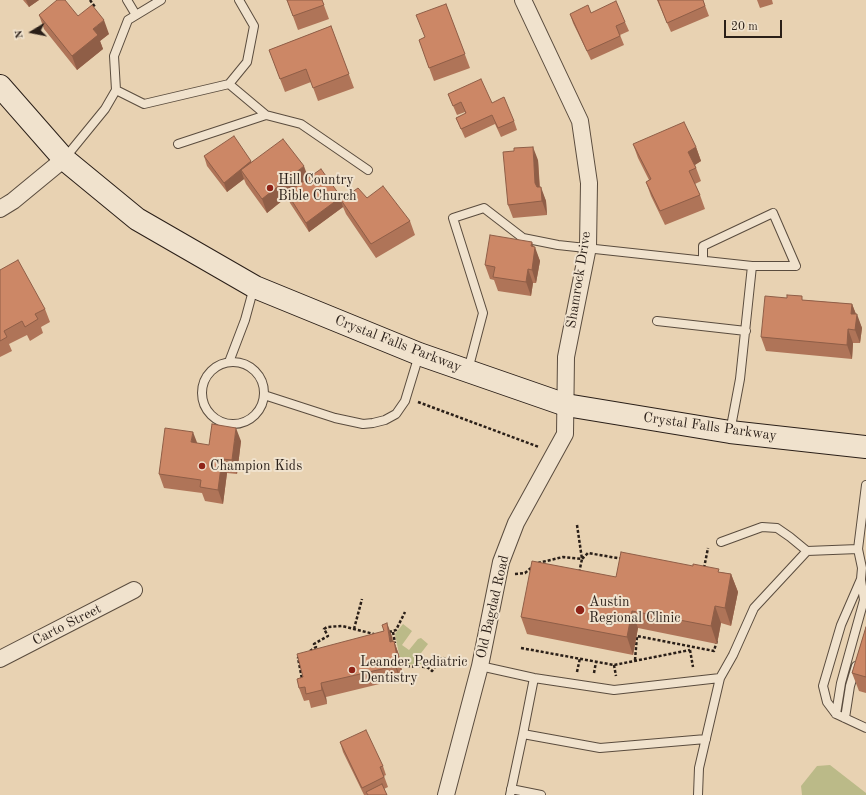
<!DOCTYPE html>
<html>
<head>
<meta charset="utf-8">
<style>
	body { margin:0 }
	#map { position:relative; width:866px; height:795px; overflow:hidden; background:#e8d2b2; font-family:"Old Standard TT",serif }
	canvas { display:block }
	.north { position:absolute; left:12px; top:12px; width:40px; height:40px; -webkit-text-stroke:3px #f0e2cd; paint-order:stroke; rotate:260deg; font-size:11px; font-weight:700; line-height:16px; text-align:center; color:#2a1f18 }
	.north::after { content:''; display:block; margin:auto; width:14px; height:18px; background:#2a1f18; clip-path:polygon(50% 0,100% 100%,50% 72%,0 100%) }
	.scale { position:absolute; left:724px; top:20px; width:58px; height:18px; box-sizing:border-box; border:2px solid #2a1f18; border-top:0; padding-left:5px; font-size:12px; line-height:14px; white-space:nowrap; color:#2a1f18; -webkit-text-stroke:3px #f0e2cd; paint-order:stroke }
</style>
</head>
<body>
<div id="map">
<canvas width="866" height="795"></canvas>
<div class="north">N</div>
<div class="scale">20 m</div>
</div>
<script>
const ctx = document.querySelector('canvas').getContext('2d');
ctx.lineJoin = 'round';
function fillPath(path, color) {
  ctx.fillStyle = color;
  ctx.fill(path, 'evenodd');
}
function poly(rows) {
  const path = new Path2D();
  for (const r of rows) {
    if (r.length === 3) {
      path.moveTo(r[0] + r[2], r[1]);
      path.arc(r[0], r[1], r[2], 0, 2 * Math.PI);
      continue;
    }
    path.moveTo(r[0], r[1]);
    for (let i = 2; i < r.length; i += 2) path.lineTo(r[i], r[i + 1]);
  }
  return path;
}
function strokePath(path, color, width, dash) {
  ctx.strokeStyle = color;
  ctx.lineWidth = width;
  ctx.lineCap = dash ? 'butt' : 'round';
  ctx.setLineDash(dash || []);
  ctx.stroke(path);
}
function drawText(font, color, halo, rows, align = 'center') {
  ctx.font = font + ' "Old Standard TT",serif';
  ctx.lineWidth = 4;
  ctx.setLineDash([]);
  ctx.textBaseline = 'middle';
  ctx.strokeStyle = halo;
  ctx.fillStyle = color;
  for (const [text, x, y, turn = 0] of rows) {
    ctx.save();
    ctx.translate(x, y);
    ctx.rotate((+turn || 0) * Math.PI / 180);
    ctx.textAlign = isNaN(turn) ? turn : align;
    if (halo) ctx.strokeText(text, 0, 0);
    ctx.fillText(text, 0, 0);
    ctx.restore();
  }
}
fillPath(poly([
	[403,624,412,631,402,645,409,650,418,639,421,638,428,644,418,657,427,665,401,664,395,634],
	[830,765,866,793,866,795,802,795,801,786,817,766]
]), '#bbba88');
const service = poly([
	[127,0,136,15],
	[229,84,266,115,301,124,368,170],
	[116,90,144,104,229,84,247,62,254,26,239,0],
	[178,144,266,115],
	[65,158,105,109,116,90,114,56,128,20,161,0],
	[703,260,703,246,773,213,796,266,752,266],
	[657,321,746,331],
	[229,362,245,320,254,287],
	[233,393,31],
	[468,370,483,313,453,218,484,208,523,238,558,245,752,266,740,379,730,432],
	[264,395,335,418,363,424,373,423,385,420,396,414,405,401,419,355],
	[866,485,858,549,862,568,861,579,841,625,823,686,827,702,836,714,866,728],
	[721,542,762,527,777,528,790,537,807,551,858,549],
	[480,666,534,678,614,690,720,678,733,655,754,608,807,551],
	[836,714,841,683,864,600,861,580],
	[845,718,850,686,856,666],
	[523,734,534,678],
	[511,789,541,795],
	[510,795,523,734,600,748,706,739],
	[698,795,699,768,720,678]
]);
const minor = poly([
	[0,209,13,201,64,159],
	[0,659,134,590],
	[446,795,480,666,501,562,516,523,565,434,566,357,588,247,589,183,580,121,523,0]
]);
const secondary = poly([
	[0,86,64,159,137,219,255,287,419,354,566,405,730,432,866,447]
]);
strokePath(service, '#5a4c3e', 10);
strokePath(minor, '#5a4c3e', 18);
strokePath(secondary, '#2a1f18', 24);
strokePath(poly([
	[90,0,95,7],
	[418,402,539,447],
	[577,525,582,559,579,573],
	[538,563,563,557,582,559,588,553,623,559],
	[704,568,708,548],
	[515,574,525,573,532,567],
	[354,629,362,599],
	[389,632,396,630,405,612],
	[393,632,395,643],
	[521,648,614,665,690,650],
	[690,650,693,667],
	[310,651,316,647,314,644,328,636,324,629,327,627,342,626,374,634],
	[300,656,298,658,302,679],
	[635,660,637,636,714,651,717,640],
	[614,665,616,676],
	[402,666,427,667,432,671,442,657,453,664],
	[577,672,580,658],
	[594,673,596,662]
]), '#2a1f18', 2.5, [3, 2]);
strokePath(service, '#f0e2cd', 8);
strokePath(minor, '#f0e2cd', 16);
strokePath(secondary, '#f0e2cd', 22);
fillPath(poly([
	[23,0,39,0,29,7],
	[287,0,322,0,329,19,298,30],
	[657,0,703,0,709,16,671,32],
	[757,0,772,0,773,4,760,8],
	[446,4,470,68,434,81,419,40,425,37],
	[591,13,625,22,629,31,620,35,624,45,591,60,573,23,570,14],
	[39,15,78,16,109,34,100,41,103,49,77,70,44,29],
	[331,26,354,88,318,101,311,82,285,92,269,50],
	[448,94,492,103,514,121,517,130,501,137,495,124,465,138,456,118,465,114,465,112,457,115],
	[633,144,696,147,701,161,695,165,701,181,695,184,700,195,705,209,665,225,651,196,646,182,649,180,638,158],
	[204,156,252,162,308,178,341,197,342,199,367,198,410,221,415,235,376,258,346,214,343,207,309,232,290,203,288,196,267,213,246,184,244,179,227,192,207,166],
	[538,160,540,187,546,201,547,215,513,218,508,205],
	[534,247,540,261,536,283,533,283,531,296,498,291,494,280,490,279,485,265],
	[0,270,45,309,50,322,41,327,43,333,30,341,27,335,9,344,12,351,0,357],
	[803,300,852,304,856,314,862,328,860,343,853,343,852,359,766,351,761,337],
	[241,441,237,474,227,473,223,504,205,501,202,493,164,488,159,474,209,445],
	[720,572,731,574,738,592,731,626,721,623,717,644,638,628,633,655,527,634,521,617,616,577],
	[866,627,866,693,859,691,852,673],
	[392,636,393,641,394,641,399,655,401,664,402,673,399,674,400,679,326,697,327,704,311,708,309,700,304,701,299,688,303,677],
	[340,742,383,766,386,775,384,776,388,787,384,789,387,795,364,795,343,752]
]), '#af7458');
fillPath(poly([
	[26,0,39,0,29,7],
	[104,20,109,34,100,41,103,49,77,70,72,56,93,29],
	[533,147,538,160,540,197,535,183],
	[696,147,701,161,693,166,688,152],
	[251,161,254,170,241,170,244,179,227,192,224,183],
	[304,166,309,180,287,193,288,196,267,213,262,199],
	[541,187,546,201,547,215,542,201],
	[341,197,343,204,341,200,343,207,309,232,306,223],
	[532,242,535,250,535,247,540,261,536,283,532,270,531,246],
	[528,269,533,283,531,296,526,282],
	[852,304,857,317,857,314,862,328,860,343,855,330,851,314],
	[848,329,853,343,852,359,847,345],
	[236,428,241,441,237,474,232,460],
	[193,432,198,445,191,442],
	[222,459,227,473,223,504,218,490],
	[731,574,738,592,731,626,725,608],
	[715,606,721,623,717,644,711,626],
	[632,611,638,628,633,655,627,637],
	[387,623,392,636,395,656,390,642],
	[394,641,399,655,401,664,402,673,397,660],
	[394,660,399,674,400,679,395,666],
	[321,683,326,697,327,704,322,690]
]), '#8f5e47');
const building = poly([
	[57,0,65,0,78,16,92,5,104,20,93,29,98,35,72,56,39,15,57,0],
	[287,0,322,0,324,5,293,16,287,0],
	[658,0,703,0,705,6,667,23,658,0],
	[616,1,625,22,616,26,620,36,587,51,570,14,588,5,591,13,616,1],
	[446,4,465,54,429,68,419,40,425,37,416,15,446,4],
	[331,26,349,74,313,88,306,69,280,79,269,50,331,26],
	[481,79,492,103,504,97,514,121,498,128,492,115,461,129,456,118,466,113,461,102,453,106,448,94,481,79],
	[684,122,696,147,688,152,696,168,689,171,700,195,660,211,646,182,651,179,633,144,684,122],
	[234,136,251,161,224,183,204,156,234,136],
	[283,139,304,166,262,199,241,170,283,139],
	[533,147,535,183,537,187,541,187,542,201,508,205,503,152,514,151,514,148,533,147],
	[321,169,341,197,306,223,287,193,321,169],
	[383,186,410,221,371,244,341,200,358,188,367,198,383,186],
	[490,235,532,242,531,246,535,247,532,270,528,269,526,282,493,277,495,267,485,265,490,235],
	[18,260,45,309,35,314,38,319,25,327,22,321,4,331,7,337,0,341,0,270,18,260],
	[787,295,802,296,802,300,852,304,851,314,857,314,855,330,848,329,847,345,761,337,765,296,787,298,787,295],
	[212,424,236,428,232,460,222,459,218,490,200,487,201,480,159,474,165,428,193,432,191,442,209,445,212,424],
	[621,552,693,566,693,564,719,569,718,572,731,574,725,608,715,606,711,626,632,611,627,637,521,617,532,561,616,577,621,552],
	[387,623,390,642,394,641,396,651,397,660,394,660,395,666,321,683,322,690,306,694,305,687,299,688,297,679,303,677,297,654,384,631,382,625,387,623],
	[866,627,866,677,852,673,866,627],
	[366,730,383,766,380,767,384,777,362,788,340,742,366,730],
	[382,784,387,795,368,795,366,792,382,784]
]);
fillPath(building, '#cc8766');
strokePath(building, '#8f5e47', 1);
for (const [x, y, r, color] of [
	[270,188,4,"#8f2418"],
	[202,466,4,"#8f2418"],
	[580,610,5,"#8f2418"],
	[352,670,4,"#8f2418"]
]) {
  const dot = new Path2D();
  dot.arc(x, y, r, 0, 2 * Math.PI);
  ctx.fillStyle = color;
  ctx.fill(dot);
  strokePath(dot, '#f0e2cd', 1.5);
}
drawText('14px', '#2a1f18', '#f0e2cd', [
	["Hill Country",278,180],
	["Bible Church",278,196],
	["Champion Kids",210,466],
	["Austin",589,602],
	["Regional Clinic",589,618],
	["Leander Pediatric",360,662],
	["Dentistry",360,678]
], 'left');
drawText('14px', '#2a1f18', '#f0e2cd', [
	["Shamrock Drive",579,280,-81],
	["Crystal Falls Parkway",398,344,21],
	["Crystal Falls Parkway",710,427,8],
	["Old Bagdad Road",493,607,-77],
	["Carto Street",67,625,-27]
]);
</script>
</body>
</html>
